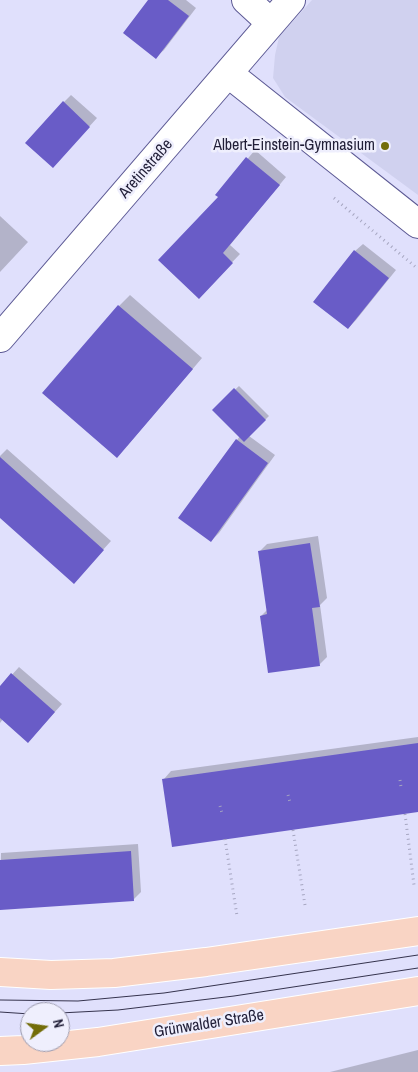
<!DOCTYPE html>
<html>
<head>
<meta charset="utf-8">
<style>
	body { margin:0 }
	#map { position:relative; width:418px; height:1072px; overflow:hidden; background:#e0e0fc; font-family:"Archivo Narrow",sans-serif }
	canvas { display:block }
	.north { position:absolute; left:20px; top:1002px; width:50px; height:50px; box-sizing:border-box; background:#efeffd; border:1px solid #9c9bae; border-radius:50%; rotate:76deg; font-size:14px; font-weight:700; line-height:20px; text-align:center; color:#201e37 }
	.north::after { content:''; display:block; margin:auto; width:18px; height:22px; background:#736d09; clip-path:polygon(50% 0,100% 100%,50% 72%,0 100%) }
</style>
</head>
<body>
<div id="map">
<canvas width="418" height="1072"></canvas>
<div class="north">N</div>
</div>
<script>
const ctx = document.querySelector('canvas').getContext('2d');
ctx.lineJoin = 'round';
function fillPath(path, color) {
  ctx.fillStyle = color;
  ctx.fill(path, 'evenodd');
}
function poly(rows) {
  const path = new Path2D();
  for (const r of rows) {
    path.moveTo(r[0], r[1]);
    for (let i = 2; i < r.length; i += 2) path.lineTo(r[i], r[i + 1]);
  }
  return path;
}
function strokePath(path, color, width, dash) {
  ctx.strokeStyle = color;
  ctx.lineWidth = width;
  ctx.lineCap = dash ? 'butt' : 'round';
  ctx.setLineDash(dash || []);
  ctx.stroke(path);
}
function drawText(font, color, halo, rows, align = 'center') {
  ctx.font = font + ' "Archivo Narrow",sans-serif';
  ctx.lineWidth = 5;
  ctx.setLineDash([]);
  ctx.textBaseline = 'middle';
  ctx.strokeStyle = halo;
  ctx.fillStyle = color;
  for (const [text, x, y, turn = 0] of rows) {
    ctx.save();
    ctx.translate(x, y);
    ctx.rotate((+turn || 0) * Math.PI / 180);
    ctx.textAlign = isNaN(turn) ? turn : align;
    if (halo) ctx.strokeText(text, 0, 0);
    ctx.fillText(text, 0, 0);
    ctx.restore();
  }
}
fillPath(poly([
	[312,0,418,0,418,195,285,97,273,78,275,55,279,37]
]), '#d0d1ef');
fillPath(poly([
	[150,0,186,0,196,8,164,50,156,57],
	[71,95,97,118,60,159,64,102],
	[255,150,286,177,230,245,240,254,199,297,219,197,217,195],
	[0,216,28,242,0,272],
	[363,244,396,270,356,320,348,328,355,251],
	[130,295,202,358,127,446,44,393,119,306],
	[239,386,269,416,249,436,275,455,219,533,211,541,237,440,240,436,214,410],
	[7,449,111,541,81,574,0,516,0,456],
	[318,536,327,598,320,605,327,657,319,665,261,616,268,609,259,552,267,544],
	[19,667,62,704,36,733,3,719,0,723,0,688],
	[418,737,418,810,164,779,171,771],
	[138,844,141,892,133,900,0,909,1,853],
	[418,1050,418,1072,330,1072]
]), '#0003');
fillPath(poly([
	[148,0,168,0,189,16,156,59,123,33],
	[63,101,90,127,53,168,25,143],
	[246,157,280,185,223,253,233,263,199,299,158,260,218,197,215,195],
	[354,250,389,278,348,329,313,302],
	[118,305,193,369,117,458,42,393],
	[234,388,266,420,244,442,212,410],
	[236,439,268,463,211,542,178,518],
	[0,457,104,550,74,584,0,518],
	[310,543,320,607,312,608,320,666,268,673,260,616,267,614,258,551],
	[11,673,55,712,28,743,0,718,0,686],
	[418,743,418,812,172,847,162,779],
	[131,851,134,901,0,910,0,860]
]), '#695cc7');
const minor = poly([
	[246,0,271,23],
	[229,74,418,224],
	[0,338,291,0]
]);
const major = poly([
	[0,972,51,975,114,973,206,962,418,931],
	[0,1051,23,1050,98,1042,418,991]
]);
strokePath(minor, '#5c5994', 30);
strokePath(major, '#fff', 30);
strokePath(poly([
	[334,198,418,269],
	[400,780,401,787],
	[288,795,290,802],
	[220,806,222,813],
	[405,814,414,885],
	[293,830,305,905],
	[225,839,237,916]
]), '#a6a6c1', 3, [1, 4]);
strokePath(minor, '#fff', 28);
strokePath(major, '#f9d4c4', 28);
strokePath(poly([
	[0,1000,78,1001,164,993,418,955],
	[0,1012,30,1014],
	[60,1013,118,1010,234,996,418,968]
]), '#35334d', 1);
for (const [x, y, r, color] of [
	[385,146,5,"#736d09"]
]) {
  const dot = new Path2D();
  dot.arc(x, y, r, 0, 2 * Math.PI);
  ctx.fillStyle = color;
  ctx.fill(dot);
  strokePath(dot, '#efeffd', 2);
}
drawText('16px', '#201e37', '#efeffd', [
	["Albert-Einstein-Gymnasium",375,146]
], 'right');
drawText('16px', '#201e37', '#efeffd', [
	["Aretinstraße",146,169,-49],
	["Grünwalder Straße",209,1024,-9]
]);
</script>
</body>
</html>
